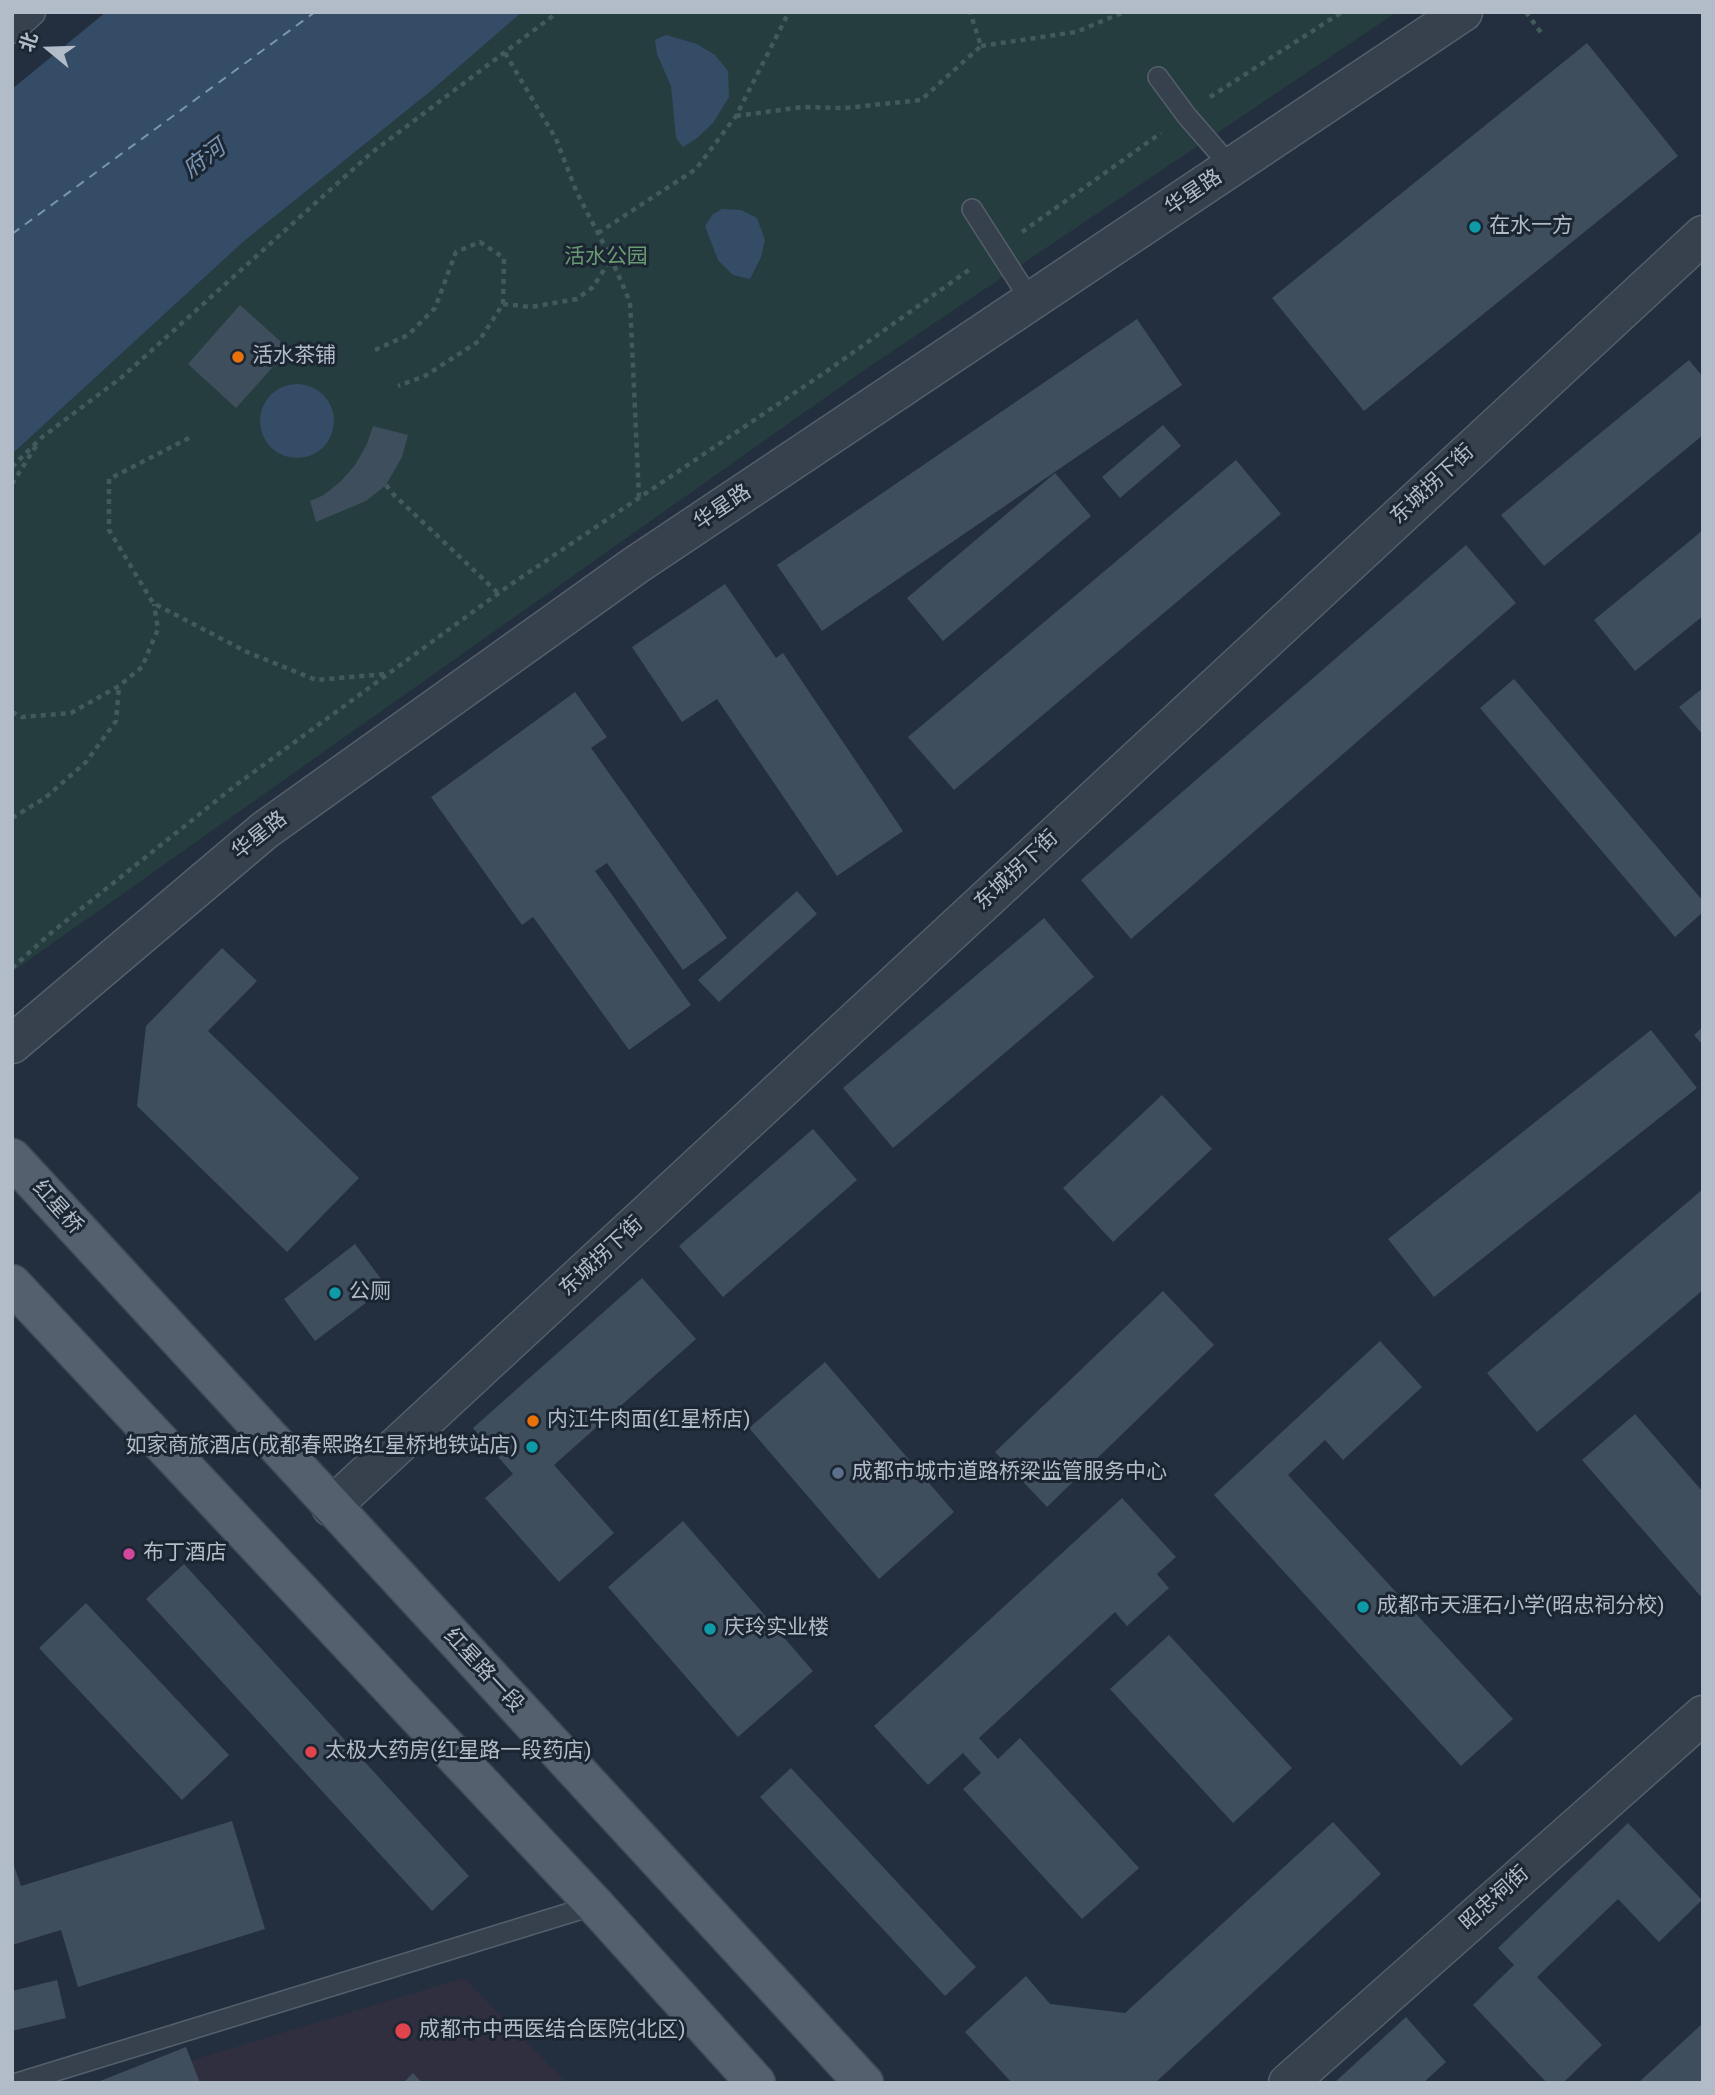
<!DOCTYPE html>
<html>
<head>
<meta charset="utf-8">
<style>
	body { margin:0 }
	#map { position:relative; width:1715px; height:2095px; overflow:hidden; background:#232f3e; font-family:Roboto,"Noto Sans SC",sans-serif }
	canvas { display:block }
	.frame { position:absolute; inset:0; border:14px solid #b2bcc9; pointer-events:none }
	.north { position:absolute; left:14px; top:14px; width:70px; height:70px; -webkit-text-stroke:5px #1c2633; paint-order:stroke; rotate:289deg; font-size:19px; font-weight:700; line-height:28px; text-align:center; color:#b2bcc9 }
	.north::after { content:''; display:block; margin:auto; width:24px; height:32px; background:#b2bcc9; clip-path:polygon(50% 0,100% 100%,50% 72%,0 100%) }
</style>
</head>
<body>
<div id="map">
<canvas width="1715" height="2095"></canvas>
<div class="frame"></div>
<div class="north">北</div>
</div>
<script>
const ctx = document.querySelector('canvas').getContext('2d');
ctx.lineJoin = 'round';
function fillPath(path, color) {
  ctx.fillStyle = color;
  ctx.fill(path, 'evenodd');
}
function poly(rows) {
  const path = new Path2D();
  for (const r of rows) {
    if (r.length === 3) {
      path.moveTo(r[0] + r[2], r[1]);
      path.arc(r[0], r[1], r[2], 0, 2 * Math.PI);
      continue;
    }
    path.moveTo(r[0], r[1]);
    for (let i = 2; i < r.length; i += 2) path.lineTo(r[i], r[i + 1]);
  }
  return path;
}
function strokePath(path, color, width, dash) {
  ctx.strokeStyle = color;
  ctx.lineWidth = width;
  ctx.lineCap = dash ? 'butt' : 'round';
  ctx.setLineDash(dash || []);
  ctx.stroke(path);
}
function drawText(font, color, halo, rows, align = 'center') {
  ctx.font = font + ' Roboto,"Noto Sans SC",sans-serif';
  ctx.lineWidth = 6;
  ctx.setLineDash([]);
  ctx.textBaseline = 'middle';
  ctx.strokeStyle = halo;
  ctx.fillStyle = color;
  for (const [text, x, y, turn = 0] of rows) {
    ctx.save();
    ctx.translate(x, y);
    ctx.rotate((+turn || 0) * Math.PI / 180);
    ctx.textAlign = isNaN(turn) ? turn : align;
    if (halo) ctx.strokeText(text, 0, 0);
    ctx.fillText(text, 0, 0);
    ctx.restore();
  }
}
fillPath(poly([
	[464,1978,567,2083,117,2083]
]), '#302f3f');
fillPath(poly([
	[522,12,1397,12,863,371,12,972,12,454,243,242,432,90]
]), '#253d3f');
fillPath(poly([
	[106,12,522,12,432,90,243,242,12,454,12,89],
	[666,35,697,44,715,55,728,71,729,97,713,123,697,138,683,147,676,138,671,86,657,54,655,40],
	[722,209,741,210,757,218,765,240,761,257,750,279,733,275,718,260,705,226,713,214],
	[297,421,37]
]), '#354c66');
strokePath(poly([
	[12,234,315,12]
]), '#7994b2', 2, [9, 7]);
fillPath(poly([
	[1587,43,1678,156,1364,411,1272,298],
	[240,305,289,349,236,408,188,364],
	[1137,319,1182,385,822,631,777,565],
	[1689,360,1703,377,1703,435,1544,566,1501,515],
	[1163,425,1181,446,1120,498,1102,477],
	[373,426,408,435,402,457,386,485,366,501,316,522,310,501,324,495,341,481,355,465,367,444],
	[1236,460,1281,514,954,790,908,737],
	[1055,473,1091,516,943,641,907,598],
	[1703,530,1703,616,1635,671,1594,620],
	[1466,545,1516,603,1131,939,1081,880],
	[725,584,776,658,783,653,903,831,837,876,717,699,682,722,632,647],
	[1514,679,1703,901,1703,912,1675,937,1480,708],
	[1703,688,1703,735,1679,707],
	[575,692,607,737,591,748,727,938,683,970,607,863,595,871,691,1005,629,1050,533,917,522,925,431,797],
	[797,891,817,914,719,1002,698,980],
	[1044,918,1094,977,893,1148,843,1088],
	[222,948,257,981,208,1031,359,1178,287,1252,137,1106,146,1026],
	[1703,1027,1703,1045,1694,1035],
	[1651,1030,1697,1088,1434,1297,1388,1239],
	[1162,1095,1212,1149,1113,1242,1063,1188],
	[813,1129,857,1180,723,1297,679,1246],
	[1703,1189,1703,1290,1537,1432,1487,1373],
	[355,1244,387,1287,315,1341,284,1299],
	[642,1278,696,1339,554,1465,614,1533,559,1582,485,1498,513,1474,473,1428],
	[1163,1291,1214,1345,1047,1507,995,1452],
	[1380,1341,1422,1387,1343,1460,1325,1440,1288,1475,1513,1719,1461,1766,1214,1495],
	[825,1362,954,1512,879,1579,749,1428],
	[1635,1414,1703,1492,1703,1599,1582,1460],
	[1122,1498,1176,1557,1157,1574,1169,1588,1127,1626,1115,1612,979,1738,998,1759,1020,1738,1139,1868,1082,1919,963,1789,981,1773,963,1753,928,1785,874,1726],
	[683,1521,813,1671,738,1737,608,1587],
	[184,1564,469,1876,432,1911,146,1599],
	[86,1603,229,1755,182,1800,39,1648],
	[1169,1635,1292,1768,1233,1823,1110,1689],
	[791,1768,976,1967,945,1996,760,1797],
	[232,1821,265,1929,78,1987,61,1930,12,1945,12,1860,21,1886],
	[1333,1822,1381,1874,1155,2083,1012,2083,965,2032,1026,1976,1050,2004,1125,2013],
	[1628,1823,1702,1900,1659,1942,1618,1899,1537,1977,1602,2045,1563,2083,1547,2083,1473,2005,1514,1965,1498,1948],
	[57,1980,66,2018,12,2031,12,1991],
	[1406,2017,1446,2062,1423,2083,1334,2083],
	[1703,2023,1703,2083,1638,2083],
	[186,2047,200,2083,95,2083],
	[413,2073,422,2083,403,2083]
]), '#3e4e5d');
const service = poly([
	[1158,77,1186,115,1232,168],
	[972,209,1031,301],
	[17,2083,595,1905]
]);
const pedestrian = poly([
	[12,29,31,12]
]);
const minor = poly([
	[331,1507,1703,235],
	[1288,2083,1703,1715]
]);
const tertiary = poly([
	[12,1044,265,830,636,565,1463,12]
]);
const primary = poly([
	[12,1158,864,2083],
	[12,1284,595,1905,756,2083]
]);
strokePath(service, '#555f6c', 22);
strokePath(pedestrian, '#555f6c', 31);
strokePath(minor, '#555f6c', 41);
strokePath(tertiary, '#555f6c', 41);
strokePath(primary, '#404a57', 41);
strokePath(poly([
	[1526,12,1542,34],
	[981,46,1076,32,1124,12],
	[505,53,556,139,577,193,611,258,630,302,639,497],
	[1210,97,1342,12],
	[736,116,803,107,845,108,921,100,981,46,970,12],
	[1022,232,1161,133],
	[598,233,696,169,736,116,789,12],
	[503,304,531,307,577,299,593,287,611,259],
	[375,350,408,335,435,308,456,252,480,242,504,258,503,304,479,341,425,376,398,386],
	[189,438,109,479,109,530,153,603,247,652,316,680,386,674],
	[12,467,41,438,122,377,370,154,558,12],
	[12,484,36,446],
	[386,485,394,495,498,593],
	[12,712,22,717,71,713,119,686,142,667,158,629,154,604],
	[12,818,45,798,86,762,116,721,119,686],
	[12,968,52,932,236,785,507,587,827,371,973,267]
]), '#435a5c', 4.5, [5, 5]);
strokePath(service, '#37414e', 19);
strokePath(pedestrian, '#37414e', 28);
strokePath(minor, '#37414e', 38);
strokePath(tertiary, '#37414e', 38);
strokePath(primary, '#55606e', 38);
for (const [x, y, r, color] of [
	[1475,227,7,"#0f9aa8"],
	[238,357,7,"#e8710a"],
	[335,1293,7,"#0f9aa8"],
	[533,1421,7,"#e8710a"],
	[532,1447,7,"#0f9aa8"],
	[838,1473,7,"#5c6f8a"],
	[129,1554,7,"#d1479c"],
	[1363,1607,7,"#0f9aa8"],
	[710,1629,7,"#0f9aa8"],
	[311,1752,7,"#e0444e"],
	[403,2031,9,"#e0444e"]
]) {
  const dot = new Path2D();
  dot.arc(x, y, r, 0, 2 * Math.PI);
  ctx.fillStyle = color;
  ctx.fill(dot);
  strokePath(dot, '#1c2633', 2.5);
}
drawText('21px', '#b2bcc9', '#1c2633', [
	["华星路",1194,193,-34],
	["东城拐下街",1433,485,-43],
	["华星路",723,508,-34],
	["华星路",260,836,-38],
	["东城拐下街",1017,871,-43],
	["红星桥",57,1208,48],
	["东城拐下街",602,1257,-43],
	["红星路一段",483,1671,47],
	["昭忠祠街",1495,1899,-42]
]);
drawText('21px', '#b2bcc9', '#1c2633', [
	["在水一方",1489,227],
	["活水茶铺",252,357],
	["公厕",349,1293],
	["内江牛肉面(红星桥店)",547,1421],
	["如家商旅酒店(成都春熙路红星桥地铁站店)",518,1447,"right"],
	["成都市城市道路桥梁监管服务中心",852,1473],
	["布丁酒店",143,1554],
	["成都市天涯石小学(昭忠祠分校)",1377,1607],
	["庆玲实业楼",724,1629],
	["太极大药房(红星路一段药店)",325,1752],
	["成都市中西医结合医院(北区)",419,2031]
], 'left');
drawText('21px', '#699b72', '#1c2633', [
	["活水公园",606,258]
]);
drawText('italic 23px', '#7994b2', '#1c2633', [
	["府河",205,160,-37]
]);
</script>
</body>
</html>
